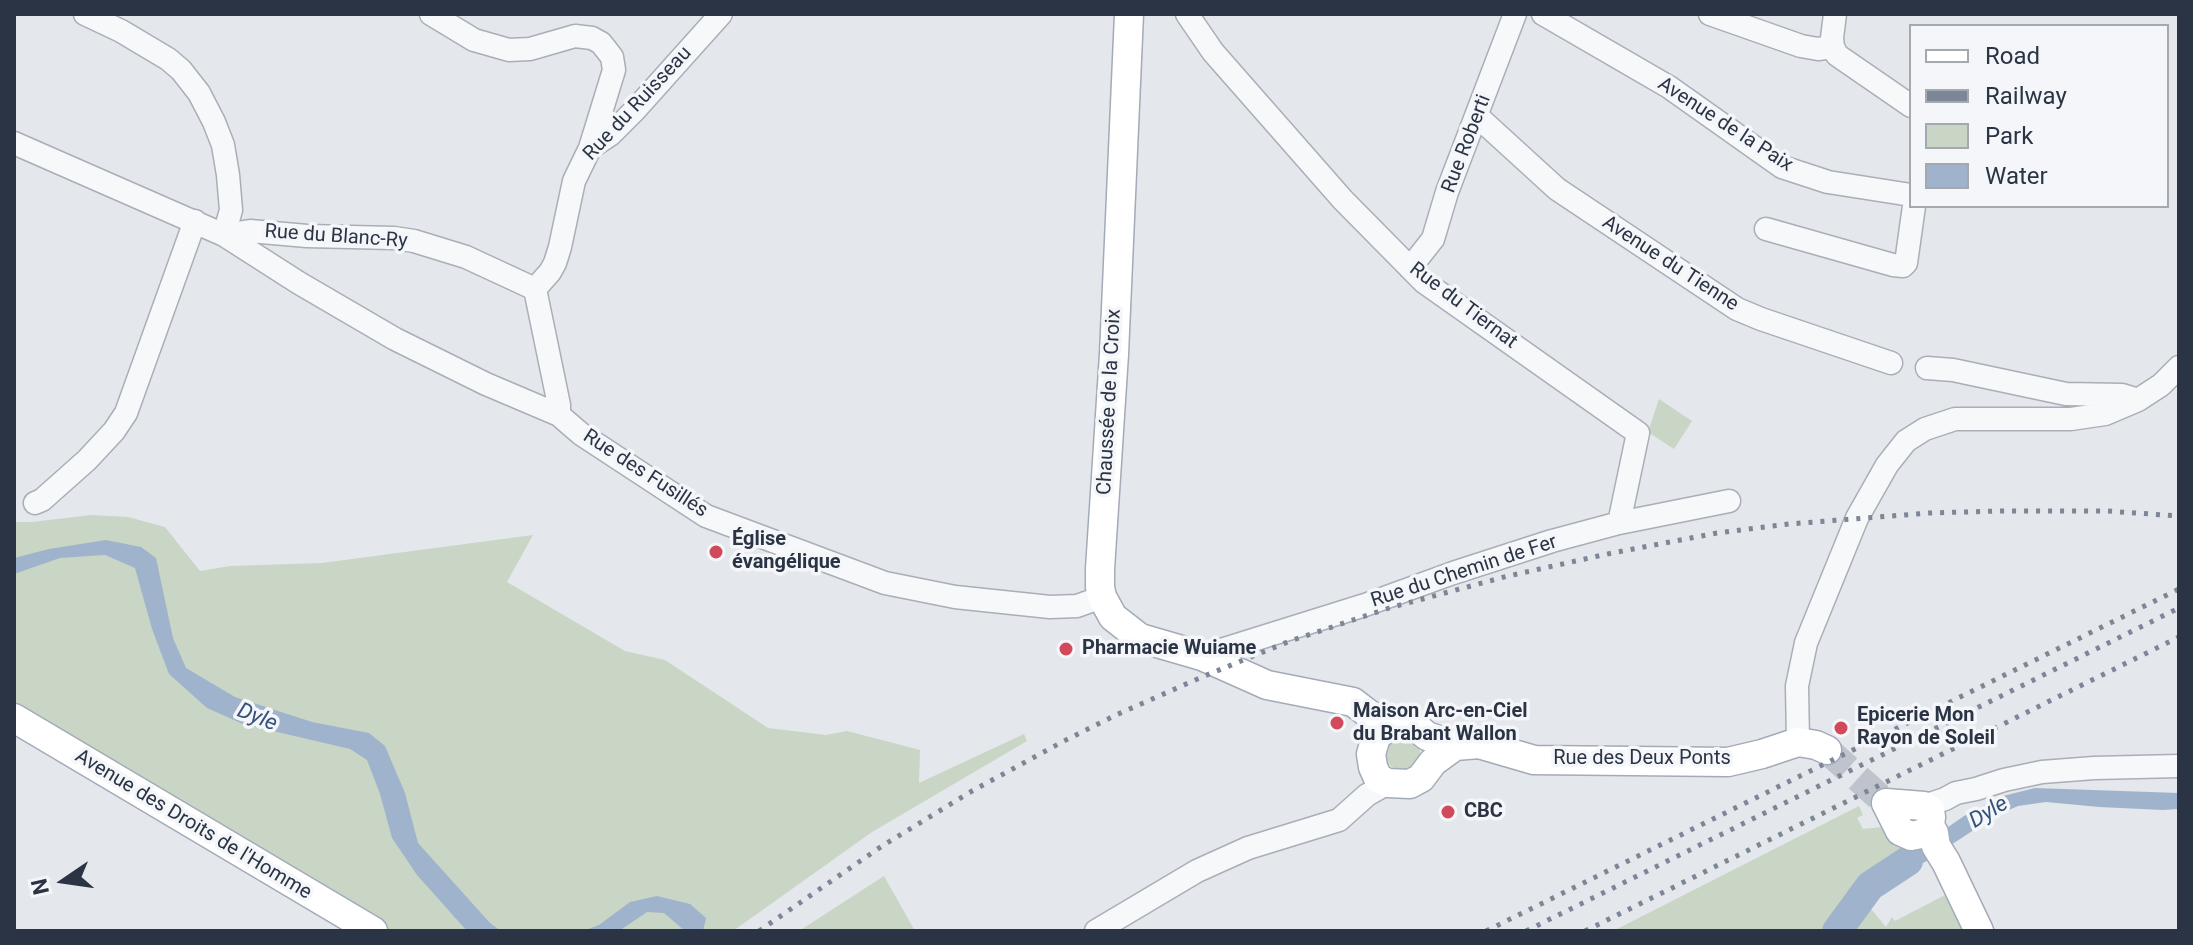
<!DOCTYPE html>
<html>
<head>
<meta charset="utf-8">
<style>
	body { margin:0 }
	#map { position:relative; width:2193px; height:945px; overflow:hidden; background:#e4e7ec; font-family:Roboto,sans-serif }
	canvas { display:block }
	.frame { position:absolute; inset:0; border:16px solid #2b3445; pointer-events:none }
	.legend { position:absolute; left:1909px; top:24px; width:260px; height:184px; box-sizing:border-box; background:#f4f6f9; border:2px solid #a4a8b1; margin:0; padding:10px 14px; list-style:none; font-size:24px; color:#2b3445 }
	.legend li { display:flex; align-items:center; gap:16px; height:40px }
	.legend b { width:40px; border:2px solid #a4a8b1 }
	.north { position:absolute; left:24px; top:841px; width:80px; height:80px; -webkit-text-stroke:6px #f4f6f9; paint-order:stroke; rotate:257deg; font-size:22px; font-weight:700; line-height:32px; text-align:center; color:#2b3445 }
	.north::after { content:''; display:block; margin:auto; width:28px; height:36px; background:#2b3445; clip-path:polygon(50% 0,100% 100%,50% 72%,0 100%) }
</style>
</head>
<body>
<div id="map">
<canvas width="2193" height="945"></canvas>
<div class="frame"></div>
<ul class="legend">
<li><b style="height:10px;background:#fff"></b>Road</li>
<li><b style="height:10px;background:#7d8696"></b>Railway</li>
<li><b style="height:22px;background:#c9d6c5"></b>Park</li>
<li><b style="height:22px;background:#9fb4cc"></b>Water</li>
</ul>
<div class="north">N</div>
</div>
<script>
const ctx = document.querySelector('canvas').getContext('2d');
ctx.lineJoin = 'round';
function fillPath(path, color) {
  ctx.fillStyle = color;
  ctx.fill(path, 'evenodd');
}
function poly(rows) {
  const path = new Path2D();
  for (const r of rows) {
    if (r.length === 3) {
      path.moveTo(r[0] + r[2], r[1]);
      path.arc(r[0], r[1], r[2], 0, 2 * Math.PI);
      continue;
    }
    path.moveTo(r[0], r[1]);
    for (let i = 2; i < r.length; i += 2) path.lineTo(r[i], r[i + 1]);
  }
  return path;
}
function strokePath(path, color, width, dash) {
  ctx.strokeStyle = color;
  ctx.lineWidth = width;
  ctx.lineCap = dash ? 'butt' : 'round';
  ctx.setLineDash(dash || []);
  ctx.stroke(path);
}
function drawText(font, color, halo, rows, align = 'center') {
  ctx.font = font + ' Roboto,sans-serif';
  ctx.lineWidth = 7;
  ctx.setLineDash([]);
  ctx.textBaseline = 'middle';
  ctx.strokeStyle = halo;
  ctx.fillStyle = color;
  for (const [text, x, y, turn = 0] of rows) {
    ctx.save();
    ctx.translate(x, y);
    ctx.rotate((+turn || 0) * Math.PI / 180);
    ctx.textAlign = isNaN(turn) ? turn : align;
    if (halo) ctx.strokeText(text, 0, 0);
    ctx.fillText(text, 0, 0);
    ctx.restore();
  }
}
fillPath(poly([
	[1659,399,1692,421,1674,449,1648,432],
	[91,515,128,517,165,527,200,571,230,566,322,563,533,535,507,582,625,651,665,660,768,728,826,735,847,731,920,750,919,783,1024,734,1027,741,872,832,733,931,387,931,14,709,14,522,32,522],
	[1403,754,17],
	[1859,806,1863,815,1857,818,1863,829,1882,827,1888,837,1911,852,1873,878,1877,886,1866,903,1886,927,1892,917,1895,921,1945,895,1964,931,1613,931],
	[884,876,915,931,799,931]
]), '#c9d6c5');
fillPath(poly([
	[106,540,141,547,156,558,173,638,186,668,235,697,312,722,369,733,385,746,405,793,418,843,490,923,501,931,467,931,417,875,392,838,380,794,367,760,350,749,243,724,207,708,169,674,152,629,135,568,105,555,60,558,14,574,14,558,49,549],
	[2035,788,2179,793,2179,809,2163,810,2099,807,2046,802,2018,806,1995,816,1925,862,1877,886,1873,879,1964,816,1999,797],
	[657,896,690,904,706,918,703,931,685,931,664,913,647,912,619,931,583,931,599,925,630,902]
]), '#9fb4cc');
strokePath(poly([
	[1837,931,1870,886,1908,861]
]), '#9fb4cc', 30);
strokePath(poly([
	[1827,750,1886,803]
]), '#bfc3cb', 28, [28, 14]);
const minor = poly([
	[85,14,121,31,168,59,181,70,199,93,214,122,223,145,228,175,231,210,224,235],
	[431,14,474,40,509,50,530,49,575,36,592,38,601,43,612,57,614,70,590,148],
	[1187,14,1213,52,1343,200,1424,282,1638,433,1619,523],
	[1543,14,1669,87,1782,167,1828,182,1911,195],
	[1710,14,1801,46,1818,49,1833,47],
	[1835,14,1832,38,1833,47,1837,55,1911,106],
	[1477,116,1557,189,1737,309,1761,319,1891,363],
	[14,143,224,235,299,283,395,339,486,384,559,415,581,434,706,516,885,583,955,597,1050,607,1077,606,1102,597],
	[1766,229,1893,265,1903,266,1906,263,1914,206],
	[224,235,250,231,307,236,394,238,414,241,466,257,535,289],
	[1410,268,1433,239,1447,192,1515,14],
	[535,289,550,272,555,263,560,247,574,181,590,148,611,134,635,110,721,14],
	[535,289,559,405,559,415],
	[1927,368,1953,370,2066,394,2122,395,2138,400],
	[35,503,42,500,87,460,114,431,126,413,195,221],
	[1202,656,1365,605,1453,573,1552,541,1619,523,1729,501],
	[1798,742,1797,686,1806,643,1857,518,1887,465,1906,441,1925,429,1955,419,2071,419,2105,414,2138,400,2161,385,2179,367],
	[1924,806,1945,799,1956,793,1976,789,2004,780,2042,772,2094,768,2179,766],
	[1096,931,1197,871,1248,848,1339,820,1367,795,1388,783]
]);
const major = poly([
	[1129,14,1114,354,1100,569,1100,587,1102,597,1113,617,1140,638,1202,656,1267,685,1353,702,1370,715,1394,724],
	[14,718,373,931],
	[1455,746,1433,762,1421,778,1410,784,1388,783,1378,778,1373,767,1371,754,1376,737,1388,726,1402,723,1417,728,1427,736,1455,746,1479,744,1534,760,1728,762,1762,754,1798,742,1816,745,1827,750],
	[1886,803,1924,806,1930,810,1931,817,1930,826,1926,833,1911,836,1900,831,1886,803],
	[1930,826,1934,833,1936,846,1946,862,1979,931]
]);
strokePath(minor, '#a9aeb7', 25);
strokePath(major, '#a3abb8', 31);
strokePath(minor, '#f7f8fa', 22);
strokePath(major, '#fff', 28);
strokePath(poly([
	[759,931,882,846,972,791,1064,741,1116,715,1202,677,1290,641,1389,608,1508,576,1612,553,1717,533,1789,524,1929,513,2001,511,2107,511,2179,516],
	[1486,931,2179,589],
	[1526,931,2179,608],
	[1585,931,2179,637]
]), '#7d8696', 5, [4, 8]);
for (const [x, y, r, color] of [
	[716,552,8,"#d1495b"],
	[1066,649,8,"#d1495b"],
	[1337,723,8,"#d1495b"],
	[1841,728,8,"#d1495b"],
	[1448,812,8,"#d1495b"]
]) {
  const dot = new Path2D();
  dot.arc(x, y, r, 0, 2 * Math.PI);
  ctx.fillStyle = color;
  ctx.fill(dot);
  strokePath(dot, '#f4f6f9', 3);
}
drawText('20px', '#2b3445', '#f4f6f9', [
	["Rue du Ruisseau",638,104,-47],
	["Avenue de la Paix",1725,125,33],
	["Rue Roberti",1467,144,-69],
	["Rue du Blanc-Ry",336,237,4],
	["Avenue du Tienne",1670,264,33],
	["Rue du Tiernat",1463,306,37],
	["Chaussée de la Croix",1110,402,-87],
	["Rue des Fusillés",645,474,33],
	["Rue du Chemin de Fer",1464,572,-18],
	["Rue des Deux Ponts",1642,759],
	["Avenue des Droits de l'Homme",193,825,31]
]);
drawText('bold 20px', '#2b3445', '#f4f6f9', [
	["Église",732,540],
	["évangélique",732,563],
	["Pharmacie Wuiame",1082,649],
	["Maison Arc-en-Ciel",1353,712],
	["du Brabant Wallon",1353,735],
	["Epicerie Mon",1857,716],
	["Rayon de Soleil",1857,739],
	["CBC",1464,812]
], 'left');
drawText('italic 22px', '#34527a', '#f4f6f9', [
	["Dyle",257,718,22],
	["Dyle",1989,813,-31]
]);
</script>
</body>
</html>
